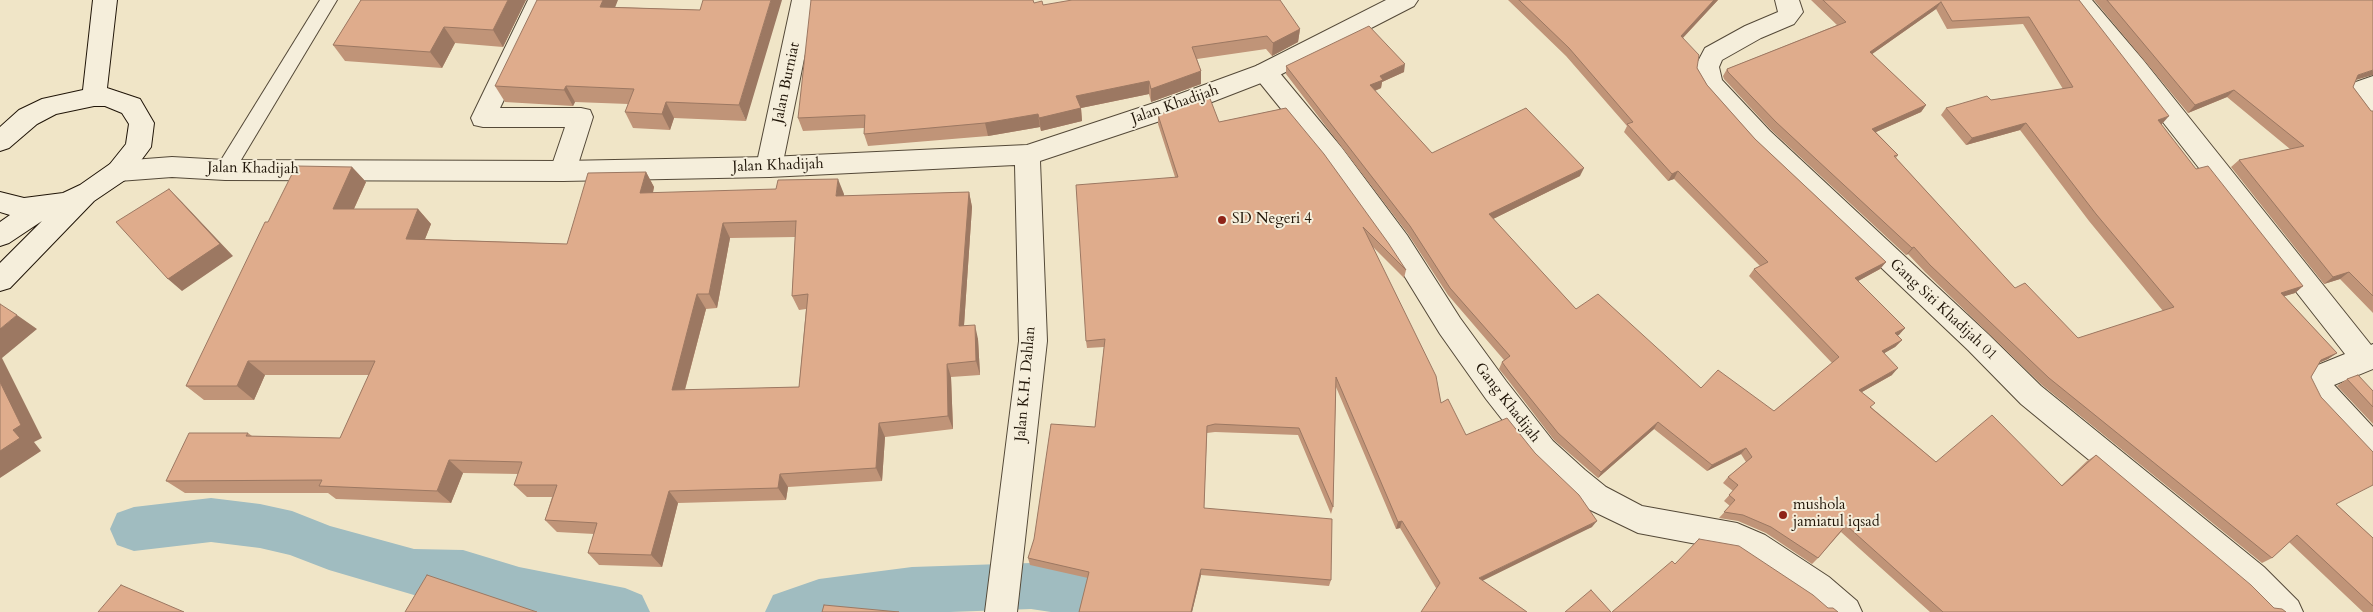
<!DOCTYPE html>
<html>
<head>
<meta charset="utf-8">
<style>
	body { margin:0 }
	canvas { display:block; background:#f0e5c7 }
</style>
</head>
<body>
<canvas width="2373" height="612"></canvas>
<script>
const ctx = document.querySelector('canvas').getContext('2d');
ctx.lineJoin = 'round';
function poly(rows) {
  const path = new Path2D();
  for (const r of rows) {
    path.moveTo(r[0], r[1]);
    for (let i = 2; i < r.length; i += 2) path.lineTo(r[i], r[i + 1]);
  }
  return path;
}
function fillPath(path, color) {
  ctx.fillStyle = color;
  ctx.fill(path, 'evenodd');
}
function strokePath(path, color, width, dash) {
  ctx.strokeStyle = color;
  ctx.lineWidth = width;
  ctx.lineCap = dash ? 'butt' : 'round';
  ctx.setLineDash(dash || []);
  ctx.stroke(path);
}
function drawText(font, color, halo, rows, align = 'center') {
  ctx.font = font + ' Cardo,serif';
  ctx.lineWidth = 4;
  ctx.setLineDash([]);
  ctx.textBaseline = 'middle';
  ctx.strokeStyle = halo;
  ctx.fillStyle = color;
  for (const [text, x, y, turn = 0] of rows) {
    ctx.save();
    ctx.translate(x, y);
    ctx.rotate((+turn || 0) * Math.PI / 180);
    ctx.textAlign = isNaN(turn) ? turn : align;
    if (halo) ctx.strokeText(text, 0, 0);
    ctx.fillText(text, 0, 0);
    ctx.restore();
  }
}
fillPath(poly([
	[211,498,260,504,292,511,330,526,414,549,463,550,519,567,625,588,642,595,650,612,515,612,463,596,414,595,329,570,290,555,260,548,211,542,134,551,117,545,110,529,117,513,134,507,211,498],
	[1031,563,1060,567,1157,588,1174,595,1182,612,1051,612,1031,609,950,612,765,612,773,595,819,579,912,567,1031,563]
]), '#a0bcc0');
const service = poly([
	[320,0,337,0,232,175,225,177,218,175,216,170,218,165,320,0]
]);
const minor = poly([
	[528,0,552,0,500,108,581,108,590,110,593,117,576,171,572,178,563,181,554,178,550,171,565,127,483,127,474,125,471,118,528,0],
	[792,0,816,0,782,167,778,174,769,177,760,174,756,167,792,0],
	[1775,0,1799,0,1803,12,1794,24,1761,38,1722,60,1719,67,1722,80,1770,131,1988,334,2041,386,2264,567,2298,601,2303,612,2265,612,2242,589,2139,501,2021,404,1968,350,1752,145,1704,92,1695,76,1695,67,1705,48,1745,26,1778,12,1775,0],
	[2067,0,2092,0,2144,61,2371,345,2373,344,2373,369,2334,385,2373,427,2373,460,2363,456,2313,402,2303,382,2313,367,2345,354,2067,0],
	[1265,63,1274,66,1342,148,1407,235,1460,318,1506,381,1553,441,1585,470,1606,487,1642,506,1737,523,1765,535,1829,577,1857,601,1862,612,1822,612,1807,599,1734,551,1638,533,1584,507,1563,490,1533,459,1486,399,1440,334,1389,251,1324,162,1256,78,1253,72,1256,66,1265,63],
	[2373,76,2373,119,2364,117,2346,93,2350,84,2373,76]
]);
const tertiary = poly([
	[1386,0,1418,0,1414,6,1274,78,1181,114,1040,161,1047,341,1017,612,985,612,1019,341,1015,165,769,177,563,181,225,180,172,177,119,181,110,178,106,171,110,164,119,161,172,157,225,160,563,161,769,157,1027,145,1163,100,1256,66,1386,0]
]);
const secondary = poly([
	[93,0,117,0,107,88,140,99,154,123,151,147,128,178,94,201,10,288,0,291,0,263,42,221,9,243,0,246,0,222,10,215,0,212,0,192,24,198,63,193,80,185,110,164,126,144,129,124,122,113,105,106,94,106,56,114,37,124,9,148,0,151,0,127,19,110,42,99,83,90,93,0]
]);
strokePath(service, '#544938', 2);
strokePath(minor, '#544938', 2);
strokePath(tertiary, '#544938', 2);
strokePath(secondary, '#201508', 2);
fillPath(service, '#f5eedb');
fillPath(minor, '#f5eedb');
fillPath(tertiary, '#f5eedb');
fillPath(secondary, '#f5eedb');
fillPath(poly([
	[361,0,526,0,503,47,455,43,442,68,345,61,333,45],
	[1508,0,1718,0,1683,38,1697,68,1707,85,1755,139,1886,262,1880,269,1858,281,1905,328,1897,336,1902,340,1895,347,1884,353,1892,375,1862,392,1871,407,1936,462,2062,485,2087,461,2096,455,2274,608,2286,612,1930,612,1841,532,1818,558,1812,564,1766,533,1738,521,1719,518,1730,506,1724,501,1733,491,1723,483,1728,477,1746,462,1741,454,1707,471,1654,429,1598,478,1554,440,1508,380,1499,369,1502,362,1504,360,1448,295,1408,234,1286,74,1286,66,1404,72,1382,82,1381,88,1375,91,1432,153,1580,176,1493,219,1576,309,1701,388,1774,411,1832,363,1749,276,1754,269,1760,266,1674,179,1668,181,1624,132,1627,126,1566,56],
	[1811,0,2079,0,2162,124,2161,124,2196,169,2303,286,2295,293,2284,296,2337,353,2328,359,2319,363,2311,377,2336,504,2373,538,2373,612,2363,612,2289,542,2272,558,2262,563,2042,385,1925,272,1908,254,1906,255,1771,130,1724,79,1723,76,1727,69,1837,25],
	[1936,9,1947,29,2023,24,2063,89,1991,100,1946,108,1941,115,1966,145,2020,130,2089,221,2163,311,2078,338,2015,288,1896,158,1898,155,1876,132,1921,112,1926,105,1872,54],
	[2094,0,2373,0,2355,80,2353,87,2371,111,2373,111,2373,313,2340,279,2324,284,2231,167,2239,160,2290,149,2227,97,2188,113],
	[1034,3,1043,5,1300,29,1298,42,1272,56,1266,49,1197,59,1201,71,1201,84,1151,102,1149,94,1081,108,1082,121,1041,131,1040,127,988,136,868,146,864,134,864,128,803,131,798,118],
	[615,7,700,10,746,121,674,118,670,130,633,128,625,112,628,104,575,102,573,106,505,102,495,86],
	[1286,108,1406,270,1404,278,1373,247,1441,403,1466,435,1592,527,1436,588,1400,528,1396,529,1336,387,1333,507,1331,514,1298,435,1215,432,1207,433,1204,508,1331,580,1329,586,1201,575,1192,612,1079,612,1088,578,1030,565,1028,558,1095,427,1104,347,1087,348,1086,341,1175,177,1158,124,1158,115,1219,122],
	[352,167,366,182,354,209,418,209,431,224,425,239,567,244,646,172,654,187,653,193,844,194,844,196,969,192,972,207,964,325,978,339,980,375,951,377,953,429,885,437,882,481,788,487,786,500,678,503,662,567,599,565,588,553,594,534,557,532,545,520,552,497,527,497,514,485,518,474,463,473,451,503,336,499,328,493,185,493,166,481,248,433,252,436,340,438,369,375,265,375,254,400,204,400,186,386,268,222],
	[795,237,792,296,799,310,806,309,799,387,685,390,706,309,717,308,730,238],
	[2347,379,2373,391,2373,424,2337,386]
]), '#c09478');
fillPath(poly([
	[508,0,526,0,503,47,493,30],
	[603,0,618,0,609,23,600,7],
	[771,0,782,0,746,121,739,105],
	[1714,0,1718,0,1677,44,1681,36],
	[1941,2,1936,9,1865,59,1870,52],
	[444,27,455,43,442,68,430,52],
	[1300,29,1298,42,1272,56,1273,43],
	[1405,64,1404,72,1382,82,1381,88,1369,93,1370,85,1380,76],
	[2373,70,2373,75,2349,82,2358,75],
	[1201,71,1201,84,1151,102,1151,89],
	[1149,81,1149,94,1081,108,1082,121,1041,131,1039,118,1076,96],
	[566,86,575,102,573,106,564,90],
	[2234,90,2227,97,2188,113,2195,105],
	[666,102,674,118,670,130,662,114],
	[1926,105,1921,112,1867,136,1872,129],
	[1038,114,1040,127,988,136,985,123],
	[2169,116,2162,124,2151,128,2158,120],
	[2026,123,2020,130,1966,145,1972,138],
	[352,167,366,182,347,224,333,209],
	[1584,168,1580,176,1487,222,1489,214],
	[1678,171,1674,179,1668,181,1672,174],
	[646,172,654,187,649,209,640,193],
	[838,179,844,194,841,212,836,196],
	[169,189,182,202,233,256,182,291,168,279],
	[969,192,972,207,963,340,959,326],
	[418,209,431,224,419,254,406,239],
	[723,223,730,238,717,308,709,294],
	[1914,247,1908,254,1906,255,1912,248],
	[1886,262,1880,269,1849,286,1855,278],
	[2349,272,2340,279,2324,284,2333,277],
	[2303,286,2295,293,2272,300,2281,293],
	[697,294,706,309,681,404,672,390],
	[17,315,37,329,2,358,42,438,34,442,41,451,0,478,0,451,13,430,0,382,0,329],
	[975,325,978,339,980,375,976,361],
	[1905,328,1899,335,1889,340,1895,333],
	[1902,340,1895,347,1876,358,1882,351],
	[2337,353,2328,359,2311,366,2321,360],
	[248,361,265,375,254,400,237,386],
	[947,364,951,377,953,429,948,416],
	[1898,368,1892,375,1853,397,1859,390],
	[1658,422,1654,429,1598,478,1601,472],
	[879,423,885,437,882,481,876,468],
	[1746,448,1741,454,1707,471,1712,465],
	[449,460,463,473,451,503,437,491],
	[780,474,788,487,786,500,778,488],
	[669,491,678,503,662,567,651,555],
	[1402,521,1400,528,1396,529,1398,522],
	[1597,521,1592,527,1476,584,1479,578],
	[1201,569,1201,575,1192,612,1191,612]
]), '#9c7862');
const building = poly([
	[361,0,508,0,493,30,444,27,430,52,333,45,361,0],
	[537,0,603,0,600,7,700,10,703,0,771,0,739,105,666,102,662,114,625,112,634,89,566,86,564,90,495,86,537,0],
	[811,0,1033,0,1034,3,1042,1,1043,5,1072,0,1280,0,1300,29,1273,43,1267,36,1192,47,1201,71,1151,89,1149,81,1076,96,1081,108,1039,118,1038,114,985,123,864,134,865,115,798,118,811,0],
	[1519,0,1714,0,1681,36,1699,55,1697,68,1707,85,1755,139,1886,262,1855,278,1905,328,1895,333,1902,340,1882,351,1898,368,1859,390,1875,403,1870,407,1936,462,1992,415,2062,486,2096,455,2251,585,2274,608,2282,609,2286,612,1943,612,1846,525,1818,558,1771,527,1743,515,1724,512,1735,500,1729,495,1738,485,1728,477,1752,457,1746,448,1712,465,1658,422,1601,472,1558,433,1510,373,1502,362,1510,356,1450,288,1410,226,1286,66,1369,26,1405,64,1380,76,1383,80,1370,85,1432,153,1526,108,1584,168,1489,214,1576,309,1598,294,1701,388,1718,370,1774,411,1839,357,1754,269,1768,262,1678,171,1672,174,1627,124,1633,122,1569,48,1519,0],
	[1823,0,2079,0,2169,116,2158,120,2196,169,2208,166,2303,286,2281,293,2337,353,2321,360,2311,377,2321,397,2373,452,2373,485,2336,504,2373,538,2373,606,2297,535,2272,558,2049,378,1930,265,1914,247,1912,248,1776,122,1728,72,1727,69,1846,22,1823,0],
	[1941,2,1952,21,2029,17,2073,87,1991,100,1987,96,1946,108,1972,138,2026,123,2096,214,2174,307,2078,338,2025,283,2015,288,1894,156,1898,155,1872,129,1926,105,1870,52,1941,2],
	[2107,0,2373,0,2373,70,2358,75,2353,87,2371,111,2373,111,2373,296,2349,272,2333,277,2239,160,2304,146,2234,90,2195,105,2107,0],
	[1209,96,1219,122,1286,108,1324,154,1389,244,1406,270,1363,227,1436,376,1441,403,1448,399,1466,435,1507,418,1535,453,1579,495,1597,521,1479,578,1527,612,1421,612,1440,583,1402,521,1398,522,1336,377,1333,507,1299,428,1215,424,1207,426,1204,508,1332,519,1331,580,1201,569,1191,612,1079,612,1089,572,1028,558,1034,539,1051,424,1095,427,1105,339,1086,341,1076,185,1178,177,1158,115,1209,96],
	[296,166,352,167,333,209,418,209,406,239,567,244,588,173,646,172,640,193,776,189,778,180,838,179,836,196,969,192,959,326,975,325,976,361,947,364,948,416,879,423,876,468,780,474,778,488,669,491,651,555,588,553,597,523,545,520,557,485,514,485,522,462,449,460,437,491,319,486,322,480,166,481,189,433,248,433,246,436,340,438,375,361,248,361,237,386,186,386,265,222,268,222,296,166],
	[796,221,792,296,808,294,799,387,672,390,697,294,709,294,723,223,796,221],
	[169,189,220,244,168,279,116,222,169,189],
	[0,304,17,315,0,329,0,304],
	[2358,375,2373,391,2373,407,2347,379,2358,375],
	[0,382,21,425,13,430,20,438,0,451,0,382],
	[1699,539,1739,546,1813,595,1828,608,1833,608,1838,612,1612,612,1672,561,1675,564,1699,539],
	[427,575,537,612,405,612,427,575],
	[121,585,184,612,98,612,121,585],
	[1591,590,1611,612,1565,612,1591,590],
	[824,605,899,612,822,612,824,605]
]);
fillPath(building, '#dfac8c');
strokePath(building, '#9c7862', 1);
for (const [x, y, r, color] of [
	[1222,220,5,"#8f2418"],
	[1783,515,5,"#8f2418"]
]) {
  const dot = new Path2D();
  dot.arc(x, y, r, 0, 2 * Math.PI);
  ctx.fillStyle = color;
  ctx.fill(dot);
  strokePath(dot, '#f5eedb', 2);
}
drawText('15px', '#201508', '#f5eedb', [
	["Jalan Burniat",787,83,-78],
	["Jalan Khadijah",1175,105,-19],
	["Jalan Khadijah",778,166,-2],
	["Jalan Khadijah",253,169,1],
	["Gang Siti Khadijah 01",1943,310,43],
	["Jalan K.H. Dahlan",1026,384,-85],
	["Gang Khadijah",1507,403,52]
]);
drawText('15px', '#201508', '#f5eedb', [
	["SD Negeri 4",1232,220],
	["mushola",1793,506],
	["jamiatul iqsad",1793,523]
], 'left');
</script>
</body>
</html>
